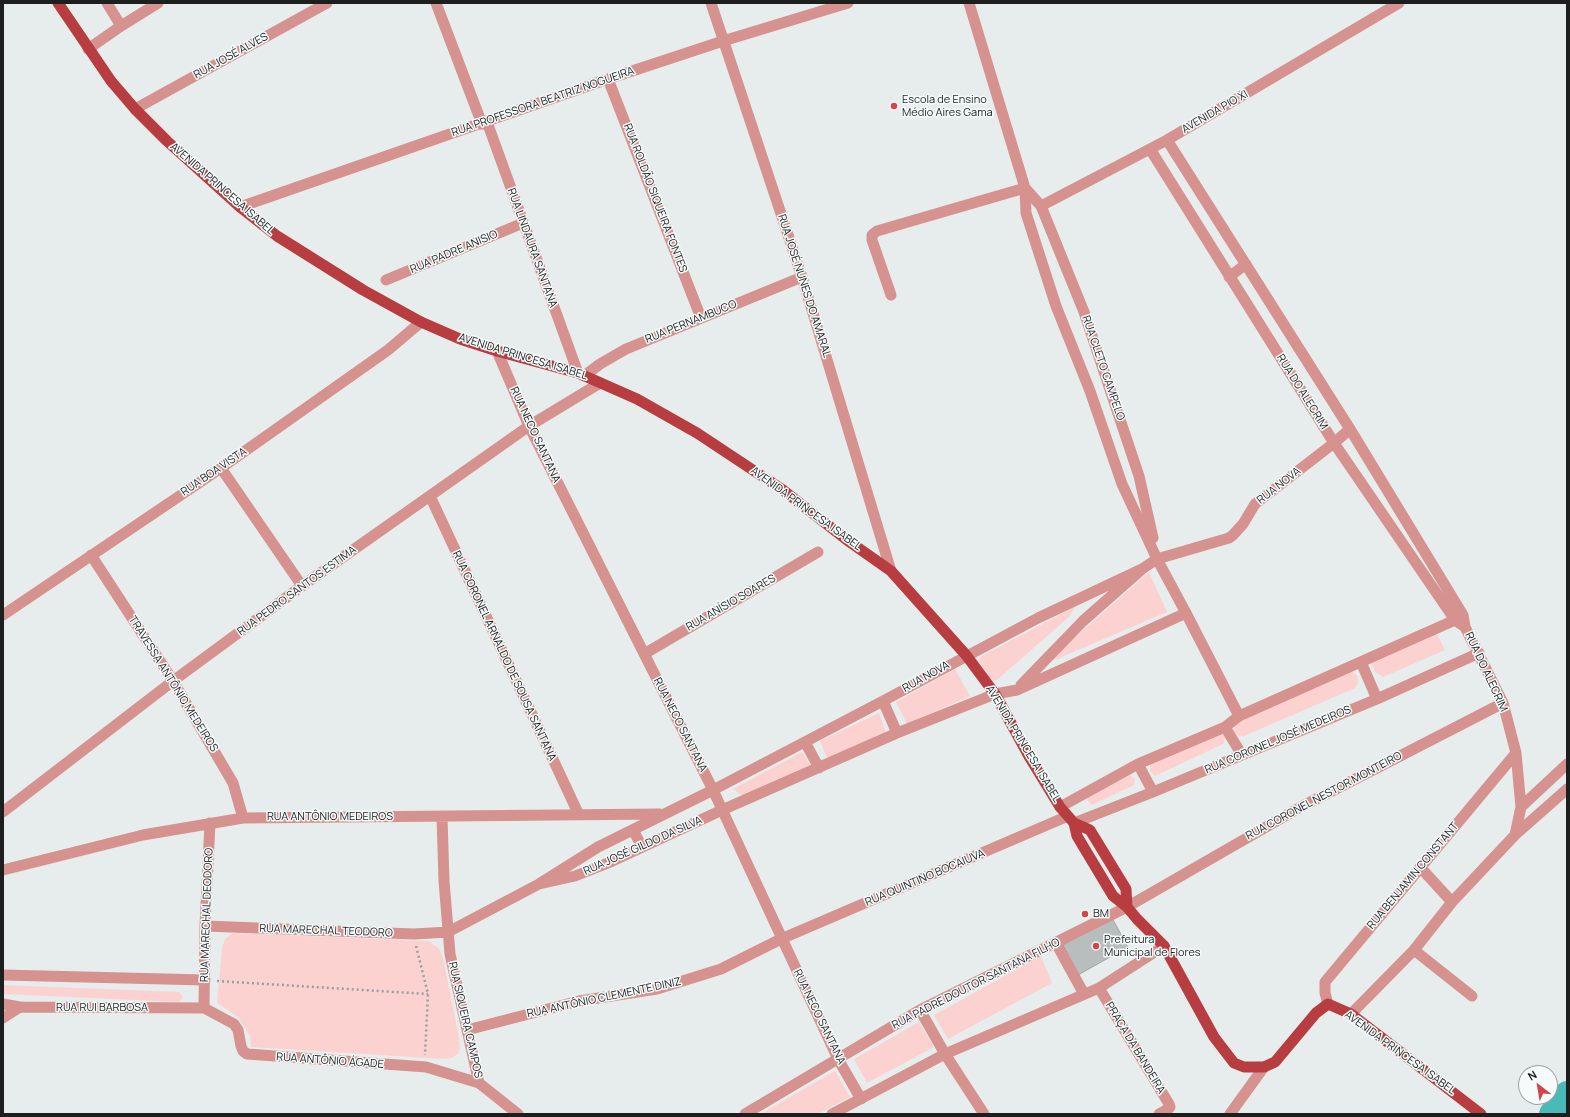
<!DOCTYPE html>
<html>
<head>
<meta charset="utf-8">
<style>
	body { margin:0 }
	#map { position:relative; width:1570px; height:1117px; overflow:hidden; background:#e7eded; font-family:Manrope,sans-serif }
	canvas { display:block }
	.frame { position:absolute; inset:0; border:4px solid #1d1f1f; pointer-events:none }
	.north { position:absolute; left:1518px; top:1065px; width:40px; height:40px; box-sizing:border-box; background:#f5fafa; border:1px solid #9fa2a2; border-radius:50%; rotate:329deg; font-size:11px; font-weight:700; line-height:16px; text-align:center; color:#1d1f1f }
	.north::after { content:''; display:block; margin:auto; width:14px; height:18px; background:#d44449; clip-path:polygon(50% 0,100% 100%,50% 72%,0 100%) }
</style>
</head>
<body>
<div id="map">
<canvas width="1570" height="1117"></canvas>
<div class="frame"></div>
<div class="north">N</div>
</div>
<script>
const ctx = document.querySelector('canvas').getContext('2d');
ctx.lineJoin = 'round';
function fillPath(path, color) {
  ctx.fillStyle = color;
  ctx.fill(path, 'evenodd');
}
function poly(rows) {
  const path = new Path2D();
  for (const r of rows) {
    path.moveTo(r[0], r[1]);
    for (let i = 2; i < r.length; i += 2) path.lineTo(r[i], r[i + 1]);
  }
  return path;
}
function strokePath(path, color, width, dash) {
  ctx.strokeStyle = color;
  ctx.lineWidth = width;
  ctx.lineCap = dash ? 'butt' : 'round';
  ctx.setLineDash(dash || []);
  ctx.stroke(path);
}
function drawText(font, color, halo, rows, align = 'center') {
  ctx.font = font + ' Manrope,sans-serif';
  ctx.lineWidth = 3;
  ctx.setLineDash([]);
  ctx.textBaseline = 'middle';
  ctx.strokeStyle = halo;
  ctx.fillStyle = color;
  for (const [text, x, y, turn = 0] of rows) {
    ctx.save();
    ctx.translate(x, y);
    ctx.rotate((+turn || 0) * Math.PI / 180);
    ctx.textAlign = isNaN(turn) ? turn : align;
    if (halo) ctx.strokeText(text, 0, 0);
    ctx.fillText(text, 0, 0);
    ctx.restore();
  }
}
fillPath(poly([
	[1149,572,1167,612,1057,659,1049,660],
	[1076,606,1069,617,997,680,992,681,979,662,980,657],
	[1433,626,1445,650,1383,677,1375,672,1371,663],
	[955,669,970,696,907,724,896,702],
	[1352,671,1357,676,1358,679,1358,683,1355,688,1244,736,1239,736,1235,733,1234,728,1236,723],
	[879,713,886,733,827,758,820,741],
	[1221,733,1225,738,1223,744,1155,776,1150,771,1150,764],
	[802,752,811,766,744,797,733,789],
	[1130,775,1135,779,1134,785,1092,805,1088,801,1087,796],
	[233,933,428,941,439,948,444,962,459,1038,460,1048,458,1054,451,1058,443,1059,251,1047,250,1036,238,1017,217,1003,222,948,225,939],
	[1041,956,1052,983,948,1039,934,1015],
	[3,985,180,992,183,998,179,1002,3,994],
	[919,1022,934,1047,867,1083,854,1059],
	[835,1071,850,1097,818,1114,763,1114,764,1112]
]), '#fbd2d0');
strokePath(poly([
	[1552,1114,1567,1094]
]), '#4ab9b9', 26);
const building = poly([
	[1112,918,1128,947,1078,975,1063,945,1112,918]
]);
fillPath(building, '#b8bdbd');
strokePath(building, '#a0a5a5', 1);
strokePath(poly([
	[416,946,428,994,425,1055],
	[217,981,428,994]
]), '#999e9e', 2.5, [2, 3]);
strokePath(poly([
	[1186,613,1239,716],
	[1159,1114,1168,1109]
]), '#d6928e', 11);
strokePath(poly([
	[107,3,121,26],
	[436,3,482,124],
	[711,3,802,277,891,571],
	[88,49,121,26,158,3],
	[608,79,701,318],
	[135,109,327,3],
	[487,122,578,373],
	[1167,140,1350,429,1463,615,1465,627,1503,703,1516,753,1521,807,1515,835],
	[1150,149,1334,443,1455,620,1465,627],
	[1025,188,1041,206,1084,312,1139,476,1153,538],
	[1041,206,1167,140,1399,3],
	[240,207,608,79,723,41,848,3],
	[1229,277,1246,264],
	[386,280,523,223],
	[891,295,872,240,872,235,877,231,1025,188],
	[497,351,529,426,713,790,838,1059,861,1099],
	[584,376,600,364,626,349,802,277],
	[221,468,302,586],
	[430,496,579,815],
	[91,555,173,681,233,783,243,818],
	[3,615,221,468,388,350,421,322],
	[644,654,818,552],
	[1361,662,1377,699],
	[1021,685,1083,621,1142,569,1157,559,1229,538,1233,535,1243,524,1255,504,1334,443,1350,429],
	[883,701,897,733],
	[1225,727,1242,755],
	[805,742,819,768],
	[1138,764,1153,792],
	[1060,807,1138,764,1225,727,1239,716,1455,620],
	[1521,807,1567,764],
	[3,812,173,681,302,586,529,426,600,383],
	[442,817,444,881,450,954,479,1083,518,1114],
	[1074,823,1153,792,1377,699,1479,653],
	[633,830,642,847],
	[1420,867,1452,902],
	[3,870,143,835,243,818,660,814],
	[539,884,575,876,608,863,722,810,897,733,995,694,1017,690,1186,613,1157,559,1122,484,1090,391,1056,306,1026,213,1025,188,969,3],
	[205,926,414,934,448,932,539,884,598,847,713,790,883,701,1038,618,1142,569],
	[1056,943,1084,994],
	[1414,950,1472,996],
	[3,975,205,980],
	[1099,988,1169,1104,1170,1107,1168,1109],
	[3,1004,20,1007],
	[1328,1004,1325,993,1325,982,1516,753],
	[204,1008,205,926,210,823],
	[920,1010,945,1054,984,1114],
	[1351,1014,1414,950,1452,902,1515,835,1567,789],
	[3,1018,20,1007,204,1008,234,1024,238,1030,241,1046,243,1051,247,1054,426,1067,479,1083],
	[467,1030,579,1001,657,989,721,969,781,939,1068,816],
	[745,1114,920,1010,1127,907,1299,808,1503,703],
	[832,1114,945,1054,1099,988,1164,946],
	[1230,1114,1264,1067]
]), '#d6928e', 11);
strokePath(poly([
	[58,3,111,81,135,109,167,141,240,207,277,236,363,290,421,322,460,339,497,351,578,373,637,399,697,433,783,490,847,540,891,571,966,655,995,694,1030,758,1060,807,1074,823,1090,830,1126,889,1127,907],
	[1074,823,1077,836,1113,896,1127,907,1137,919,1164,946,1214,1037,1234,1063,1244,1067,1264,1067,1275,1062,1316,1013,1328,1004,1351,1014,1481,1114]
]), '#b73d40', 11);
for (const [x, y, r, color] of [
	[894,106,4,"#d44449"],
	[1085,914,4,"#d44449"],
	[1096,946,4,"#d44449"]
]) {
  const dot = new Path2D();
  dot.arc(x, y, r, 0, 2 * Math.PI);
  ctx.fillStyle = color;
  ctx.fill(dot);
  strokePath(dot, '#f5fafa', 1.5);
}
drawText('11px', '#1d1f1f', '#f5fafa', [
	["RUA JOSÉ ALVES",231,56,-29],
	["RUA PROFESSORA BEATRIZ NOGUEIRA",543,102,-19],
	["AVENIDA PIO XI",1215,112,-30],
	["AVENIDA PRINCESA ISABEL",222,189,41],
	["RUA ROLDÃO SIQUEIRA FONTES",655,198,69],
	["RUA LINDAURA SANTANA",532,248,70],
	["RUA PADRE ANISIO",454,252,-23],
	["RUA JOSÉ NUNES DO AMARAL",804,286,72],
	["RUA PERNAMBUCO",691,322,-22],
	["AVENIDA PRINCESA ISABEL",523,357,17],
	["RUA CLETO CAMPELO",1103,368,71],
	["RUA DO ALECRIM",1302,392,58],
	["RUA NECO SANTANA",535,435,65],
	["RUA BOA VISTA",214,472,-34],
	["RUA NOVA",1279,486,-38],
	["AVENIDA PRINCESA ISABEL",806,509,36],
	["RUA PEDRO SANTOS ESTIMA",297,591,-36],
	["RUA ANÍSIO SOARES",731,603,-30],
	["RUA CORONEL ARNALDO DE SOUSA SANTANA",504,656,65],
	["RUA DO ALECRIM",1486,672,65],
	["RUA NOVA",926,677,-29],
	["TRAVESSA ANTÔNIO MEDEIROS",173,684,58],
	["RUA NECO SANTANA",680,725,63],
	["RUA CORONEL JOSÉ MEDEIROS",1278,740,-23],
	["AVENIDA PRINCESA ISABEL",1023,744,59],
	["RUA CORONEL NESTOR MONTEIRO",1324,796,-28],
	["RUA ANTÔNIO MEDEIROS",330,817],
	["RUA JOSÉ GILDO DA SILVA",643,846,-24],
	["RUA BENJAMIN CONSTANT",1413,876,-50],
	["RUA QUINTINO BOCAIUVA",925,878,-23],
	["RUA MARECHAL DEODORO",207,915,-88],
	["RUA MARECHAL TEODORO",326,931,2],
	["RUA PADRE DOUTOR SANTANA FILHO",976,984,-27],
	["RUA ANTÔNIO CLEMENTE DINIZ",604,998,-12],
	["RUA RUI BARBOSA",102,1008],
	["RUA NECO SANTANA",819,1017,64],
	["RUA SIQUEIRA CAMPOS",465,1020,77],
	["PRAÇA DA BANDEIRA",1135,1048,59],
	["AVENIDA PRINCESA ISABEL",1400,1053,36],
	["RUA ANTÔNIO ÁGADE",330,1061,4]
]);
drawText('11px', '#1d1f1f', '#f5fafa', [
	["Escola de Ensino",902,100],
	["Médio Aires Gama",902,113],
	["BM",1093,914],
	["Prefeitura",1104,940],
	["Municipal de Flores",1104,953]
], 'left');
</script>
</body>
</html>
